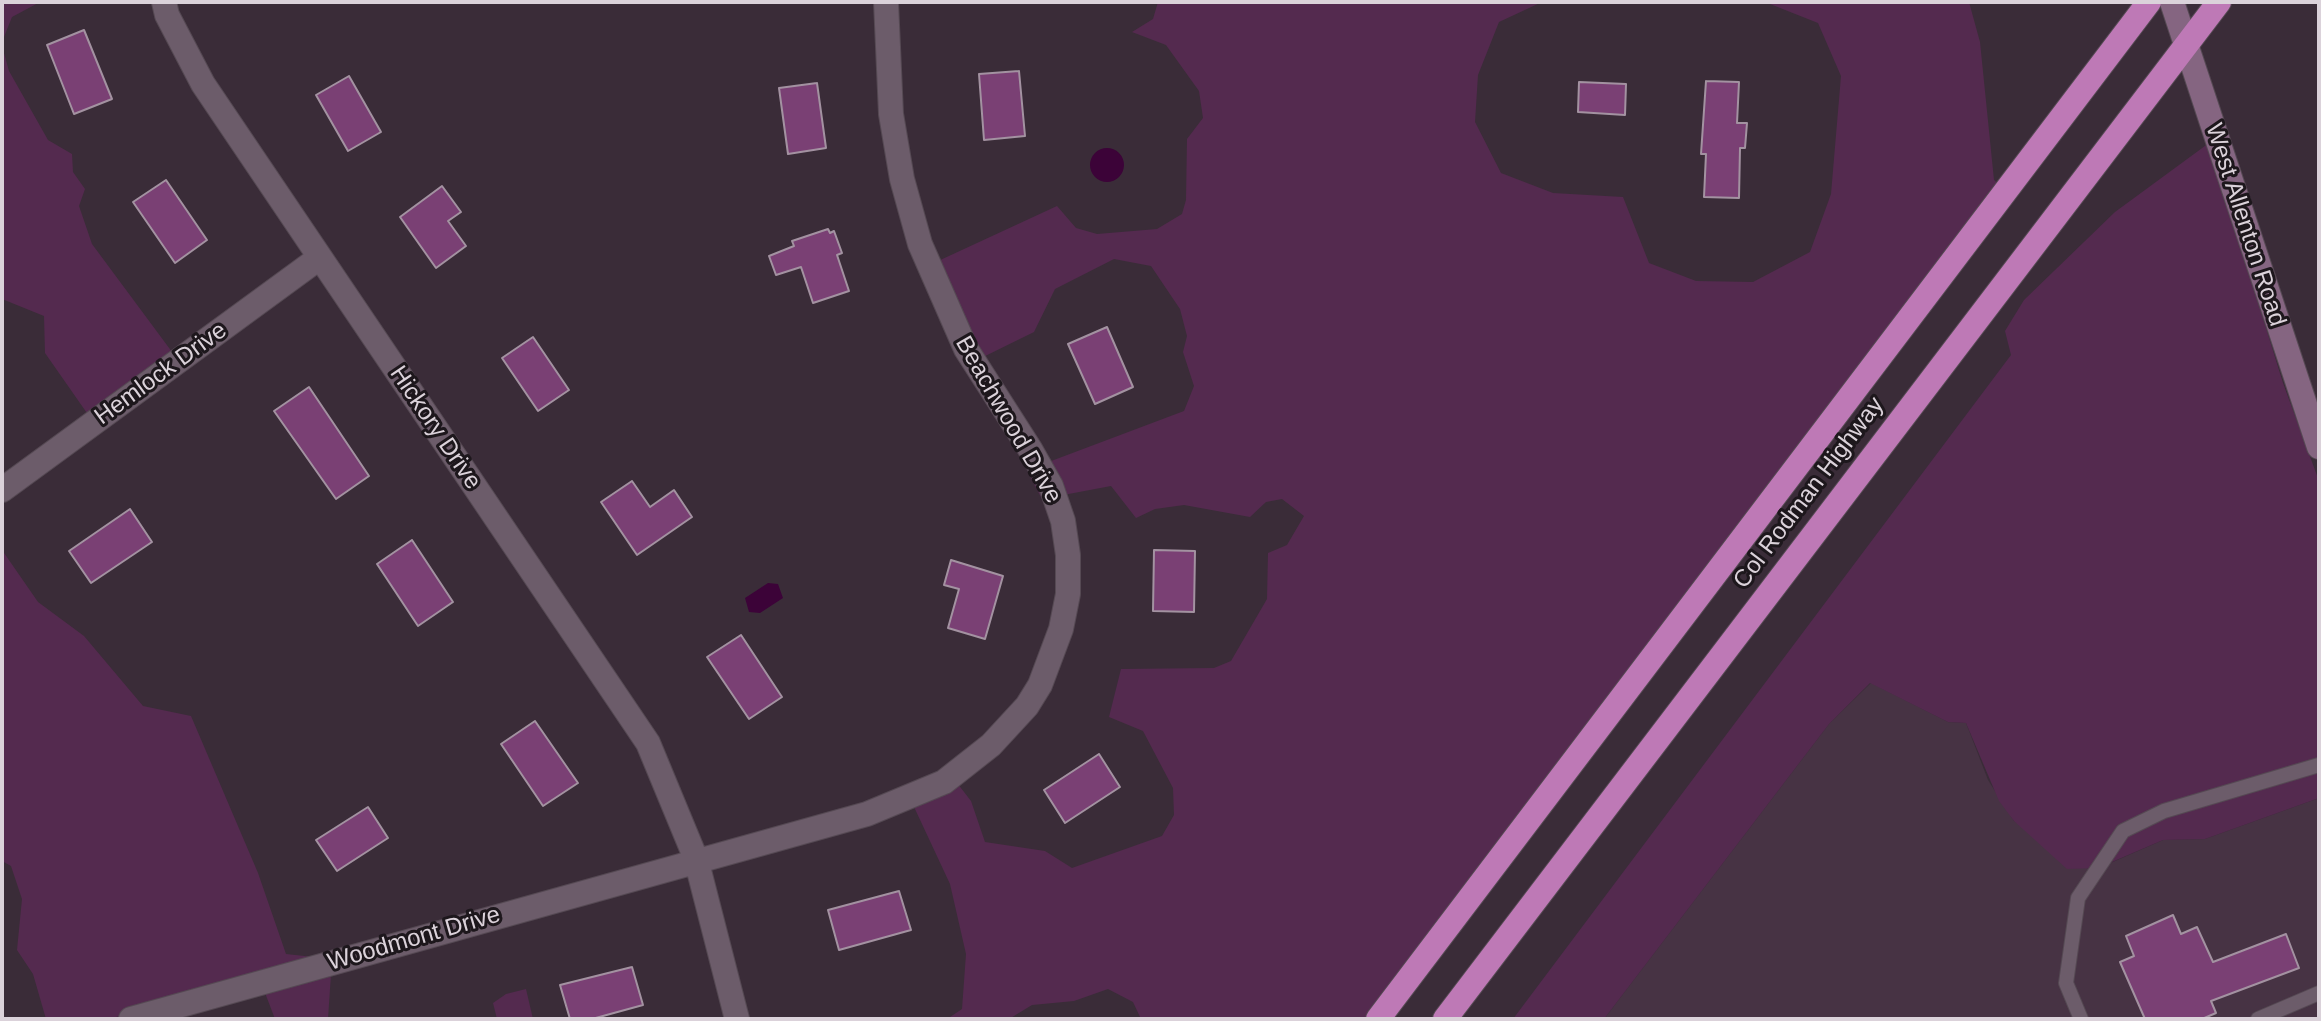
<!DOCTYPE html>
<html>
<head>
<meta charset="utf-8">
<style>
	body { margin:0 }
	#map { position:relative; width:2321px; height:1021px; overflow:hidden; background:#3a2c38; font-family:Arial,sans-serif }
	canvas { display:block }
	.frame { position:absolute; inset:0; border:4px solid #dbd2da; pointer-events:none }
</style>
</head>
<body>
<div id="map">
<canvas width="2321" height="1021"></canvas>
<div class="frame"></div>
</div>
<script>
const ctx = document.querySelector('canvas').getContext('2d');
ctx.lineJoin = 'round';
function fillPath(path, color) {
  ctx.fillStyle = color;
  ctx.fill(path, 'evenodd');
}
function poly(rows) {
  const path = new Path2D();
  for (const r of rows) {
    if (r.length === 3) {
      path.moveTo(r[0] + r[2], r[1]);
      path.arc(r[0], r[1], r[2], 0, 2 * Math.PI);
      continue;
    }
    path.moveTo(r[0], r[1]);
    for (let i = 2; i < r.length; i += 2) path.lineTo(r[i], r[i + 1]);
  }
  return path;
}
function strokePath(path, color, width, dash) {
  ctx.strokeStyle = color;
  ctx.lineWidth = width;
  ctx.lineCap = dash ? 'butt' : 'round';
  ctx.setLineDash(dash || []);
  ctx.stroke(path);
}
function drawText(font, color, halo, rows, align = 'center') {
  ctx.font = font + ' Arial,sans-serif';
  ctx.lineWidth = 6;
  ctx.setLineDash([]);
  ctx.textBaseline = 'middle';
  ctx.strokeStyle = halo;
  ctx.fillStyle = color;
  for (const [text, x, y, turn = 0] of rows) {
    ctx.save();
    ctx.translate(x, y);
    ctx.rotate((+turn || 0) * Math.PI / 180);
    ctx.textAlign = isNaN(turn) ? turn : align;
    if (halo) ctx.strokeText(text, 0, 0);
    ctx.fillText(text, 0, 0);
    ctx.restore();
  }
}
fillPath(poly([
	[1871,683,1948,722,1966,723,1988,780,2014,821,2099,868,2163,840,2205,839,2319,798,2319,1019,1604,1019,1829,724]
]), '#473344');
fillPath(poly([
	[2,2,40,2,12,17,2,42],
	[1158,2,1542,2,1499,22,1478,75,1475,122,1501,173,1553,193,1623,197,1649,263,1696,281,1753,282,1810,252,1831,194,1841,76,1818,23,1765,2,1969,2,1980,42,1994,180,2003,188,1380,1019,1141,1019,1133,1002,1108,989,1074,1001,1032,1005,1009,1019,947,1019,962,1009,966,954,950,884,908,794,947,770,971,801,985,842,1045,851,1072,868,1162,836,1174,815,1173,788,1143,731,1109,717,1121,669,1214,668,1231,661,1267,599,1268,553,1287,545,1304,516,1282,499,1266,502,1250,517,1184,505,1155,509,1136,518,1111,486,1042,499,1030,477,1030,469,1184,411,1194,386,1183,352,1187,336,1180,309,1151,266,1114,259,1055,289,1034,332,973,362,923,268,1057,206,1076,228,1097,234,1157,229,1182,214,1186,200,1187,139,1203,118,1199,91,1166,45,1132,32,1153,19],
	[2,46,9,71,48,140,72,154,73,172,85,189,79,206,92,244,178,360,89,416,45,353,44,316,2,299],
	[2209,143,2283,383,2319,481,2319,798,2205,839,2163,840,2098,868,2067,869,2014,821,1999,801,1966,723,1948,722,1870,683,1829,724,1604,1019,1513,1019,2011,355,2005,331,2024,300,2115,212],
	[2,550,38,602,84,636,143,706,191,716,258,873,286,954,332,959,328,1019,275,1019,259,977,109,1019,46,1019,33,974,17,950,22,899,11,866,2,861],
	[526,989,533,1019,497,1019,493,1003,506,994]
]), '#542a4f');
fillPath(poly([
	[1107,165,17],
	[768,583,778,584,783,598,760,613,749,612,745,598]
]), '#3c0338');
const building = poly([
	[84,30,112,99,74,114,47,45,84,30],
	[1019,71,1025,136,984,140,979,74,1019,71],
	[349,76,381,132,348,151,316,95,349,76],
	[1706,81,1739,82,1737,123,1747,123,1745,148,1740,148,1739,198,1704,197,1706,154,1701,154,1706,81],
	[1579,82,1626,84,1625,115,1578,112,1579,82],
	[817,83,826,148,788,154,779,88,817,83],
	[166,180,207,240,175,263,133,202,166,180],
	[442,186,461,212,448,221,466,246,436,268,400,217,442,186],
	[828,229,830,233,834,231,842,253,837,255,849,291,813,303,801,267,776,275,769,256,794,246,792,241,828,229],
	[1107,327,1133,387,1095,404,1068,344,1107,327],
	[533,337,569,390,538,411,502,358,533,337],
	[309,387,369,476,336,499,274,411,309,387],
	[632,481,650,507,674,490,692,517,637,555,601,502,632,481],
	[130,509,152,542,91,583,69,551,130,509],
	[412,540,453,602,418,626,377,564,412,540],
	[1154,550,1195,551,1194,612,1153,611,1154,550],
	[951,560,1003,576,985,639,948,628,959,589,944,585,951,560],
	[741,635,782,697,749,719,707,657,741,635],
	[535,721,578,783,543,806,501,744,535,721],
	[1099,754,1120,787,1065,823,1044,790,1099,754],
	[368,807,388,838,337,871,316,840,368,807],
	[899,891,911,930,839,950,828,910,899,891],
	[2173,915,2181,934,2197,927,2213,962,2286,934,2299,968,2211,1001,2216,1013,2202,1019,2145,1019,2120,962,2134,956,2126,936,2173,915],
	[632,967,643,1005,592,1019,570,1019,560,985,632,967]
]);
fillPath(building, '#7a4074');
strokePath(building, '#a392a1', 2);
const lane = poly([
	[2081,1019,2066,983,2078,898,2123,831,2164,811,2319,765],
	[2258,1019,2319,993]
]);
const street = poly([
	[164,2,167,15,203,84,648,743,696,859,737,1019],
	[2,490,319,258],
	[131,1019,867,814,944,782,991,745,1027,706,1040,685,1061,629,1068,594,1068,555,1063,521,1051,486,1030,449,966,349,920,244,902,179,891,114,886,2]
]);
const secondary = poly([
	[2172,2,2319,447]
]);
const highway = poly([
	[1378,1019,2149,2],
	[1445,1019,2219,2]
]);
strokePath(lane, '#554953', 16);
strokePath(street, '#554953', 26);
strokePath(secondary, '#554953', 26);
strokePath(highway, '#554953', 26);
strokePath(lane, '#6c5c6a', 14);
strokePath(street, '#6c5c6a', 24);
strokePath(secondary, '#856581', 24);
strokePath(highway, '#be79b6', 24);
drawText('24px', '#dbd2da', '#1d171c', [
	["West Allenton Road",2245,225,72],
	["Hemlock Drive",161,374,-36],
	["Beachwood Drive",1008,420,60],
	["Hickory Drive",435,428,56],
	["Col Rodman Highway",1809,493,-53],
	["Woodmont Drive",414,939,-16]
]);
</script>
</body>
</html>
